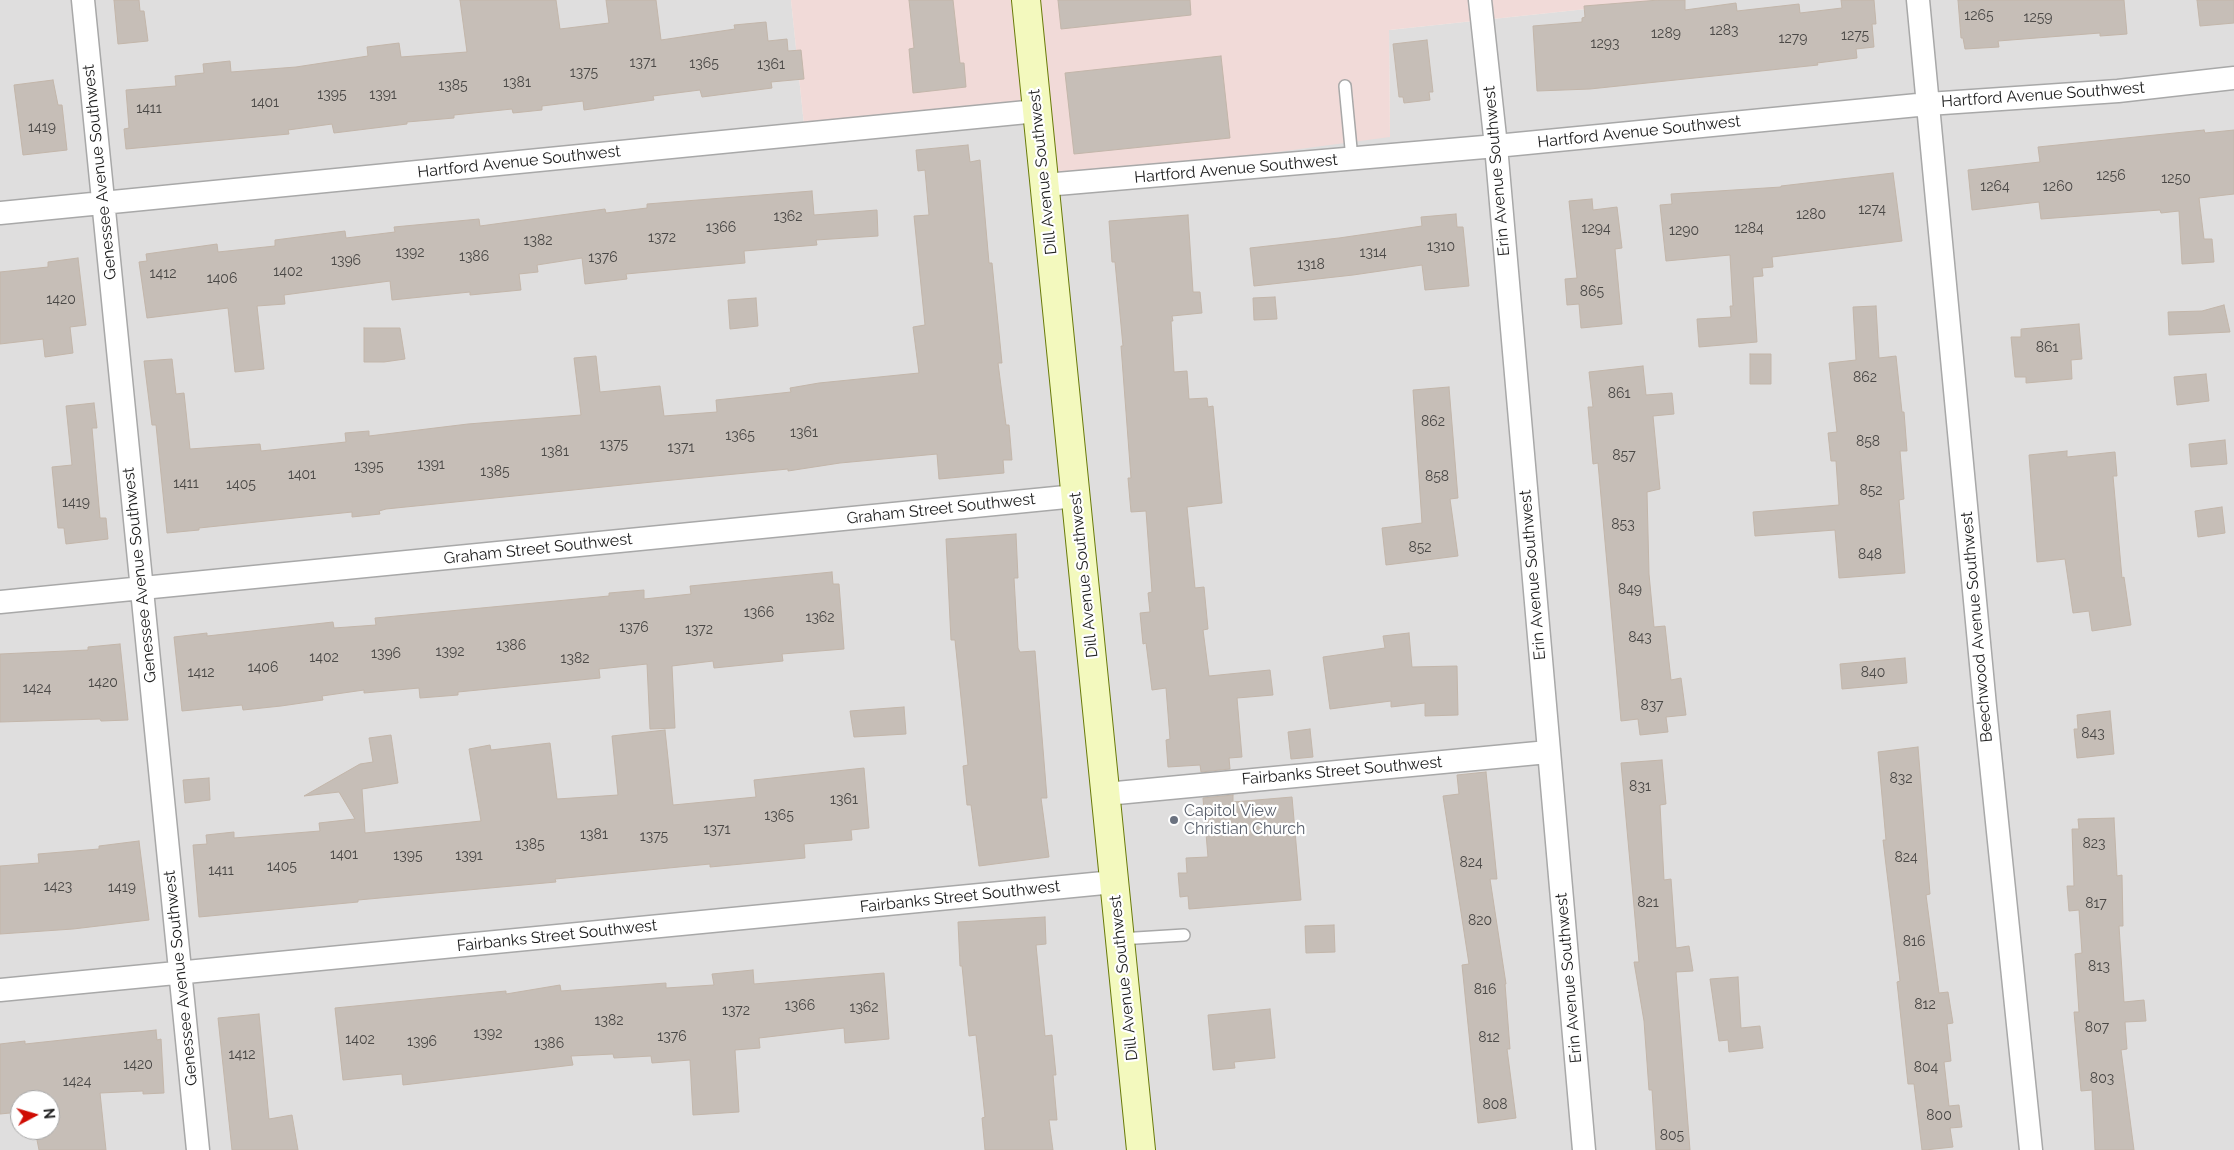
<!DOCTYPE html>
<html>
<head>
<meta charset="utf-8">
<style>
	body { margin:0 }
	#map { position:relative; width:2234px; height:1150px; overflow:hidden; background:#f1eee8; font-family:Raleway,sans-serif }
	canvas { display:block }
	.north { position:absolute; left:10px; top:1090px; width:50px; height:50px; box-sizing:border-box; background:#fff; border:1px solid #a6a6a6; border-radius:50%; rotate:84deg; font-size:14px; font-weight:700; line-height:20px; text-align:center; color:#212121 }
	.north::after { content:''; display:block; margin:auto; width:18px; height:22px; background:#cf0c03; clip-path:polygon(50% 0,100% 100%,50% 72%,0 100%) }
</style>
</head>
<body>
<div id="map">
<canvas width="2234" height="1150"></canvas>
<div class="north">N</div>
</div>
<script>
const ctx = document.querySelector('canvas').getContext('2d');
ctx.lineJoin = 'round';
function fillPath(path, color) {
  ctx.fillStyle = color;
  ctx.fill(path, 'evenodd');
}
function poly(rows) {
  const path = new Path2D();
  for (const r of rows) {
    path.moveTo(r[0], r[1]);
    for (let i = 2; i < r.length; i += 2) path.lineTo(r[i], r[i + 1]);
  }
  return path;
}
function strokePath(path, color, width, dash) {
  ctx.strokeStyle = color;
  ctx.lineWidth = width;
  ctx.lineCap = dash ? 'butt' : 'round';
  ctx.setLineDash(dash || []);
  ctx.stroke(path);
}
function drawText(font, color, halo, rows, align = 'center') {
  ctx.font = font + ' Raleway,sans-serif';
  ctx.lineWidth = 4.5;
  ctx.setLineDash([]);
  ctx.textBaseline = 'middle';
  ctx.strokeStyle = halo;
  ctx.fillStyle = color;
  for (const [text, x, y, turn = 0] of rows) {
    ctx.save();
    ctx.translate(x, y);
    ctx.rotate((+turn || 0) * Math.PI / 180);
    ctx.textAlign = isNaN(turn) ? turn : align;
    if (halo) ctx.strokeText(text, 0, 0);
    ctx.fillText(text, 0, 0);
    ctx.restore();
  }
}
fillPath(poly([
	[0,0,791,0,804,125,1027,103,1390,137,1389,30,1671,0,2234,0,2234,1150,0,1150],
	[20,1100,50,1100,50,1130,20,1130]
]), '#dfdede');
fillPath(poly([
	[791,0,1671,0,1389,30,1390,137,1038,184,1027,103,804,125]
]), '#f1dad8');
const building = poly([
	[114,0,139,0,140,11,144,11,148,41,118,44,114,0],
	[460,0,556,0,560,29,609,23,606,0,656,0,661,40,735,29,734,25,766,22,768,41,787,39,788,51,801,50,804,79,771,82,772,88,702,97,700,90,653,96,654,100,584,110,583,101,542,106,542,110,513,113,512,109,454,115,454,118,407,122,407,124,334,133,332,124,288,130,289,134,126,149,124,129,129,128,126,90,176,86,175,76,204,73,203,64,230,61,231,72,296,67,368,56,367,47,399,43,401,57,467,52,460,0],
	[909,0,953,0,960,63,964,63,966,87,913,93,909,49,914,48,909,0],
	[1058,0,1190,0,1191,15,1061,29,1058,0],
	[1659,0,1685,0,1685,10,1736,3,1737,11,1799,4,1800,13,1842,8,1841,0,1874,0,1876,24,1872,24,1874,47,1856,49,1857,58,1817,63,1818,65,1590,89,1537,91,1533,26,1582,22,1582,18,1585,17,1584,6,1659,0],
	[1958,0,2124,0,2127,34,2100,36,2100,33,1998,41,1999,47,1965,49,1963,38,1961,38,1958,0],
	[2197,0,2234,0,2234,23,2200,26,2197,0],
	[1427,40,1433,92,1429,92,1430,100,1404,103,1403,97,1399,97,1393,44,1427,40],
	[1221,56,1230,138,1074,154,1065,73,1221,56],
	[53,80,58,105,62,105,67,150,23,155,14,85,53,80],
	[2204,130,2205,133,2234,130,2234,194,2199,198,2204,239,2212,239,2214,262,2182,264,2179,211,2161,213,2160,210,2041,219,2039,202,1972,210,1968,170,2040,162,2038,147,2204,130],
	[968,145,970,162,980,160,989,263,992,263,1002,363,998,363,1006,425,1009,425,1012,460,1003,460,1004,473,939,479,937,454,840,463,788,471,788,469,662,481,386,509,379,511,380,514,352,517,352,512,199,528,199,530,167,533,156,425,152,425,144,361,172,359,176,394,184,393,190,449,260,444,261,451,346,442,345,433,369,431,369,436,468,424,581,415,574,358,596,356,600,392,660,386,664,416,717,412,716,400,791,392,790,388,819,383,919,373,913,327,925,325,914,216,929,215,925,170,918,171,916,150,968,145],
	[1893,173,1902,241,1772,257,1773,267,1762,268,1763,276,1753,277,1757,342,1699,347,1697,319,1731,317,1730,306,1733,306,1730,255,1666,261,1660,205,1672,204,1671,194,1781,187,1781,186,1893,173],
	[812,191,814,215,877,210,878,236,816,240,817,245,744,251,745,263,626,274,627,279,585,284,582,258,537,265,538,272,519,274,521,290,470,295,470,292,392,300,390,281,284,295,285,304,257,306,264,369,235,372,228,308,147,318,139,262,147,261,146,254,217,244,218,252,275,246,275,240,345,231,346,238,395,232,394,227,479,219,480,226,605,209,606,213,647,208,647,204,812,191],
	[1592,199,1593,210,1617,207,1622,248,1615,249,1622,324,1581,328,1579,304,1567,305,1565,279,1577,278,1569,201,1592,199],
	[1456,214,1457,227,1463,227,1469,286,1425,290,1422,265,1353,275,1254,286,1250,248,1339,238,1422,226,1421,217,1456,214],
	[1188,215,1193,292,1200,292,1202,313,1172,316,1173,321,1171,321,1174,372,1187,371,1189,399,1207,398,1208,407,1213,406,1222,503,1187,507,1195,588,1204,587,1208,629,1203,630,1209,676,1270,670,1273,695,1237,698,1242,757,1229,758,1230,769,1201,772,1200,765,1168,767,1166,740,1170,739,1166,688,1152,690,1146,643,1143,644,1140,613,1150,612,1148,593,1152,592,1146,511,1131,512,1128,478,1131,478,1121,346,1123,346,1115,262,1112,262,1109,221,1188,215],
	[78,258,86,325,70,327,73,353,45,357,43,339,0,344,0,272,48,267,48,262,78,258],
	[1275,297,1277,319,1254,320,1253,298,1275,297],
	[756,298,758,326,730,329,728,300,756,298],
	[2224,305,2230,332,2169,335,2168,312,2202,311,2224,305],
	[1876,306,1879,358,1896,356,1902,412,1904,412,1907,451,1900,451,1904,499,1899,500,1905,573,1839,578,1835,530,1755,536,1753,512,1839,505,1836,461,1831,461,1828,433,1837,432,1829,363,1856,360,1853,307,1876,306],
	[2079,324,2082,359,2071,360,2072,379,2026,383,2026,377,2015,377,2011,337,2021,337,2021,329,2079,324],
	[364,328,400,328,405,359,384,362,364,362,364,328],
	[1750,354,1771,354,1771,384,1750,384,1750,354],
	[1643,366,1646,395,1672,393,1674,414,1653,416,1660,489,1647,492,1649,574,1654,627,1665,626,1671,680,1681,678,1686,715,1666,717,1668,732,1640,735,1638,719,1621,721,1598,463,1593,464,1588,407,1593,407,1589,372,1643,366],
	[2206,374,2209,401,2177,405,2174,377,2206,374],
	[1449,387,1458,498,1450,499,1458,556,1386,565,1382,528,1422,523,1413,390,1449,387],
	[94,403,97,428,92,428,100,518,106,518,108,539,66,544,64,528,58,528,52,467,72,465,66,406,94,403],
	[2225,440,2227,464,2191,467,2189,444,2225,440],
	[2067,451,2067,457,2115,452,2117,476,2113,476,2122,578,2124,577,2131,625,2092,631,2089,611,2073,613,2065,559,2037,562,2029,455,2067,451],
	[2222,507,2225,533,2198,537,2195,511,2222,507],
	[1016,534,1018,578,1014,578,1018,648,1020,652,1035,651,1047,798,1041,798,1049,857,979,866,971,805,967,805,963,766,968,765,955,640,951,640,946,539,1016,534],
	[832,572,833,584,839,584,844,649,782,654,783,661,714,668,713,661,672,666,675,728,650,729,647,664,599,669,600,678,458,692,458,695,420,698,419,688,364,693,364,690,322,696,323,700,281,706,243,710,242,705,182,711,174,637,207,633,207,636,333,622,334,628,376,625,375,618,609,596,609,593,644,590,644,599,691,594,690,586,832,572],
	[1409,633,1412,667,1457,666,1458,715,1425,716,1425,703,1391,707,1391,701,1330,709,1323,657,1385,648,1383,636,1409,633],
	[120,644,128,720,101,721,100,719,0,722,0,654,88,650,88,647,120,644],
	[1905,658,1907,683,1842,689,1840,664,1905,658],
	[904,707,906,734,854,737,850,711,904,707],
	[2110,711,2114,754,2077,758,2074,729,2078,729,2077,715,2110,711],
	[1310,729,1313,757,1291,759,1288,732,1310,729],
	[665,730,673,805,756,797,754,780,864,768,869,828,851,830,852,840,804,844,805,858,710,867,710,864,555,879,556,882,358,900,358,902,199,917,193,845,207,844,206,835,234,832,234,838,320,831,319,823,355,819,339,792,304,796,360,764,373,762,369,738,391,735,398,783,362,789,365,833,481,821,469,749,490,745,491,750,550,743,557,799,618,795,612,736,665,730],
	[1918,747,1930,894,1926,895,1939,993,1948,992,1953,1023,1947,1024,1951,1061,1944,1062,1949,1106,1959,1105,1962,1127,1950,1128,1953,1147,1925,1150,1922,1150,1914,1084,1908,1084,1897,982,1900,981,1883,840,1886,840,1878,752,1918,747],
	[1662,760,1666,804,1660,805,1664,880,1671,879,1676,948,1689,946,1693,971,1676,972,1690,1150,1656,1150,1652,1090,1649,1090,1644,1021,1634,962,1639,962,1621,763,1662,760],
	[1486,772,1497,879,1490,879,1506,984,1505,984,1510,1049,1507,1049,1516,1118,1478,1123,1462,965,1469,964,1443,796,1459,794,1457,775,1486,772],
	[209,778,210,800,185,803,183,780,209,778],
	[1233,795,1233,802,1292,797,1301,900,1189,909,1188,896,1180,897,1178,873,1187,873,1186,858,1208,857,1203,798,1233,795],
	[2114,818,2117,876,2122,875,2123,926,2119,926,2124,1002,2144,1000,2146,1021,2125,1022,2127,1049,2121,1050,2134,1150,2095,1150,2092,1090,2081,1091,2074,1012,2079,1012,2075,954,2082,953,2079,910,2069,911,2067,886,2074,886,2072,829,2079,829,2078,819,2114,818],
	[139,841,149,920,73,929,0,934,0,866,39,863,38,854,99,849,99,846,139,841],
	[1045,917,1046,944,1036,945,1045,1036,1052,1035,1056,1075,1053,1075,1057,1120,1049,1120,1053,1150,985,1150,982,1118,985,1117,976,1035,969,1036,962,966,960,966,958,922,1045,917],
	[1334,925,1335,952,1306,953,1305,926,1334,925],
	[753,970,754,984,884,973,889,1039,845,1043,844,1028,759,1038,760,1048,735,1050,739,1112,693,1115,690,1060,652,1063,651,1056,614,1058,613,1054,571,1056,573,1065,403,1085,402,1074,343,1080,335,1008,506,991,506,994,560,985,561,991,666,983,666,988,714,985,712,974,753,970],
	[1738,977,1741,1028,1760,1026,1763,1048,1729,1052,1728,1040,1719,1041,1710,979,1738,977],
	[1270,1009,1275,1058,1234,1062,1235,1068,1213,1070,1208,1015,1270,1009],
	[259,1014,269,1119,292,1115,298,1150,232,1150,218,1018,259,1014],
	[156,1030,157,1040,161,1039,164,1093,143,1094,143,1091,100,1093,106,1150,39,1150,35,1130,50,1130,50,1100,20,1100,20,1112,0,1114,0,1044,25,1041,25,1044,156,1030]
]);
fillPath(building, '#c6beb7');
strokePath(building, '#c3b6aa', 1);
const lane = poly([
	[1345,86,1352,159],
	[1120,939,1184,935]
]);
const street = poly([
	[83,0,198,1150],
	[1480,0,1496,146,1584,1150],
	[1918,0,1985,706,2031,1150],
	[1045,185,1496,146,1928,104,2118,91,2234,78],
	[0,213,1037,111],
	[0,602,1076,496],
	[1106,794,1548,752],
	[0,990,1114,882]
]);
const secondary = poly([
	[1026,0,1141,1150]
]);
strokePath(lane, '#a8a8a8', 14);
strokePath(street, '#a8a8a8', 25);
strokePath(secondary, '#687a07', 30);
strokePath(lane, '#fff', 11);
strokePath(street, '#fff', 22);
strokePath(secondary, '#f3f9be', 28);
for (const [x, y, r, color] of [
	[1174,820,5,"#6b7280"]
]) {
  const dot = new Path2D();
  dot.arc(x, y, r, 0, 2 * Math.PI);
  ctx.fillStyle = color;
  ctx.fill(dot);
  strokePath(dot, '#fff', 2);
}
drawText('14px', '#4a4846', null, [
	["1265",1979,16],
	["1259",2038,18],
	["1283",1724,31],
	["1289",1666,34],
	["1275",1855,36],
	["1279",1793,39],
	["1293",1605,44],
	["1371",643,63],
	["1365",704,64],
	["1361",771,65],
	["1375",584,73],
	["1381",517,83],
	["1385",453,86],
	["1395",332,95],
	["1391",383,95],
	["1401",265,103],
	["1411",149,109],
	["1419",42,128],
	["1256",2111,176],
	["1250",2176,179],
	["1264",1995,187],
	["1260",2058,187],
	["1274",1872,210],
	["1280",1811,215],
	["1362",788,217],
	["1366",721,228],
	["1294",1596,229],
	["1284",1749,229],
	["1290",1684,231],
	["1372",662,238],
	["1382",538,241],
	["1310",1441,247],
	["1392",410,253],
	["1314",1373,253],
	["1386",474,257],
	["1376",603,258],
	["1396",346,261],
	["1318",1311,265],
	["1402",288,272],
	["1412",163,274],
	["1406",222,279],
	["865",1592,292],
	["1420",61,300],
	["861",2047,348],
	["862",1865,378],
	["861",1619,394],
	["862",1433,422],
	["1361",804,433],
	["1365",740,436],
	["858",1868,442],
	["1375",614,445],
	["1371",681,448],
	["1381",555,452],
	["857",1624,456],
	["1391",431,465],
	["1395",369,467],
	["1385",495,472],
	["1401",302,475],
	["858",1437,477],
	["1411",186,484],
	["1405",241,485],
	["852",1871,491],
	["1419",76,503],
	["853",1623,525],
	["852",1420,548],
	["848",1870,555],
	["849",1630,590],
	["1366",759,613],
	["1362",820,618],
	["1376",634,628],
	["1372",699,630],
	["843",1640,638],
	["1386",511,646],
	["1392",450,652],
	["1396",386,654],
	["1402",324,658],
	["1382",575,659],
	["1406",263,668],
	["1412",201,673],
	["840",1873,673],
	["1420",103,683],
	["1424",37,689],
	["837",1652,706],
	["843",2093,734],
	["832",1901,779],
	["831",1640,787],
	["1361",844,800],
	["1365",779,816],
	["1371",717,830],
	["1381",594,835],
	["1375",654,837],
	["823",2094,844],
	["1385",530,845],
	["1401",344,855],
	["1395",408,856],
	["1391",469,856],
	["824",1906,858],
	["824",1471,863],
	["1405",282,867],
	["1411",221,871],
	["1423",58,887],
	["1419",122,888],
	["821",1648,903],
	["817",2096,904],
	["820",1480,921],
	["816",1914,942],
	["813",2099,967],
	["816",1485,990],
	["812",1925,1005],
	["1366",800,1006],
	["1362",864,1008],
	["1372",736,1011],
	["1382",609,1021],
	["807",2097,1028],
	["1392",488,1034],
	["1376",672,1037],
	["812",1489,1038],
	["1402",360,1040],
	["1396",422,1042],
	["1386",549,1044],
	["1412",242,1055],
	["1420",138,1065],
	["804",1926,1068],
	["803",2102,1079],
	["1424",77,1082],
	["808",1495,1105],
	["800",1939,1116],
	["805",1672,1136]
]);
drawText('16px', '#212121', '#fff', [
	["Hartford Avenue Southwest",2043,95,-4],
	["Hartford Avenue Southwest",1639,132,-6],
	["Hartford Avenue Southwest",519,162,-6],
	["Hartford Avenue Southwest",1236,169,-5],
	["Erin Avenue Southwest",1497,171,-95],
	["Genessee Avenue Southwest",100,172,-96],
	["Dill Avenue Southwest",1043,172,-96],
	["Graham Street Southwest",941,509,-6],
	["Graham Street Southwest",538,549,-6],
	["Genessee Avenue Southwest",140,575,-96],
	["Dill Avenue Southwest",1084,575,-96],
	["Erin Avenue Southwest",1533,575,-95],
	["Beechwood Avenue Southwest",1977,627,-95],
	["Fairbanks Street Southwest",1342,771,-5],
	["Fairbanks Street Southwest",960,897,-6],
	["Fairbanks Street Southwest",557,936,-6],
	["Genessee Avenue Southwest",181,978,-96],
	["Dill Avenue Southwest",1124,978,-96],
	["Erin Avenue Southwest",1569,978,-95]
]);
drawText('16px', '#5b616d', '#fff', [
	["Capitol View",1184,811],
	["Christian Church",1184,829]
], 'left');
</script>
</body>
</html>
